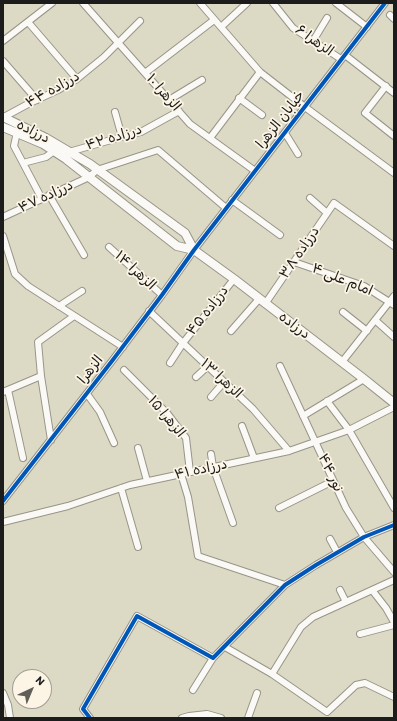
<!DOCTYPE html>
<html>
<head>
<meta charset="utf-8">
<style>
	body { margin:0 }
	#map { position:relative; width:397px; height:721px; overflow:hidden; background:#dcd9c4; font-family:Itim,sans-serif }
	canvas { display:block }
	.frame { position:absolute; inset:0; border:4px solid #1c1c1c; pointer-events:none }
	.north { position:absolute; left:12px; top:669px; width:40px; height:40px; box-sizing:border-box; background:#fcf5e5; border:1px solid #a29e95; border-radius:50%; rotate:44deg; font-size:11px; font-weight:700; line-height:16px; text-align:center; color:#1c1c1c }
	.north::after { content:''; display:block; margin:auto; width:14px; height:18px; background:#5f5e57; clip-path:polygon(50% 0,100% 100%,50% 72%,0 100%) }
</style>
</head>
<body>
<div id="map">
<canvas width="397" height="721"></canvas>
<div class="frame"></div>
<div class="north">N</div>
</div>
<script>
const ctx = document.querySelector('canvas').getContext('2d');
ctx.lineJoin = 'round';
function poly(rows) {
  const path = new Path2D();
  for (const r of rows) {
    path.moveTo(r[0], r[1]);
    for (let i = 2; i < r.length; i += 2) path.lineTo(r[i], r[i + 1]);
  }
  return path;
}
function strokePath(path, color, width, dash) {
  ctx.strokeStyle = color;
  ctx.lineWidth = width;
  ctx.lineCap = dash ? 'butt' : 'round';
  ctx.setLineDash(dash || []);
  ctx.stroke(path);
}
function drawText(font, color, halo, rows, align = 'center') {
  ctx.font = font + ' Itim,"Playpen Sans Arabic",sans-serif';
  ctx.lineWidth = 3.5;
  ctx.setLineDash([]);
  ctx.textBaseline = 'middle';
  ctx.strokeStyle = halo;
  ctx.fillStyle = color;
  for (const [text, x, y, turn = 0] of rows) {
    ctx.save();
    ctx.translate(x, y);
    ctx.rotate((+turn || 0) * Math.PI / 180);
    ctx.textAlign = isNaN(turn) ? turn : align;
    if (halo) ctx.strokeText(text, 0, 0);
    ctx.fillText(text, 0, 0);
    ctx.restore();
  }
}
const minor = poly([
	[83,3,190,124,255,171],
	[200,3,260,72,305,107,394,173],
	[273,3,293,28,341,59],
	[336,3,367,27],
	[390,15,394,19],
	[28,22,77,79],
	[221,27,247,3],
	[3,41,52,3],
	[313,41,327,18],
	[345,55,394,93],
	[3,61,37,100],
	[145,73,214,20],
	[386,86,365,113,394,136],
	[239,98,262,115],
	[169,100,202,80],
	[115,112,122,137],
	[4,117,28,104,58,90,77,79,104,57,140,21],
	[17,132,14,146,42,199],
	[285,133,298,154],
	[210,138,260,72],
	[69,152,118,138,141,132,179,111],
	[23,163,46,157,54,151],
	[49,195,84,255],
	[310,198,327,213],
	[232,200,280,235],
	[3,217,89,177,97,170,158,150,226,208],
	[3,236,15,274,28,286,123,347],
	[109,247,162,295],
	[294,262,364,286,394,305],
	[265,304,334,203,394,246],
	[59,306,82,291],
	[149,311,253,409,289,451],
	[343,312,367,331],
	[375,320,394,337],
	[231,331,259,299],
	[342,362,394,296],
	[170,363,183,343,234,279],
	[280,366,346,508,364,537,394,572],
	[124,370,167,413,186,438,190,472],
	[41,376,51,440],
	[196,377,208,366],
	[8,390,23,458],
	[3,392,41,376,38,342,74,316],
	[87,394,100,412,114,443],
	[211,397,224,382],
	[327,401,349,430,394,508],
	[303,416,364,379],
	[242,426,254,458],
	[138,448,147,481],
	[211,454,213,467,233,523],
	[181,474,188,497,198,556,285,585],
	[121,488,138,547],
	[3,501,112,361,162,295,194,250,385,3],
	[279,508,333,481],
	[3,522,68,506,130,485,289,451,349,430,394,407],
	[330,539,337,552],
	[340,590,346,602],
	[372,590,386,608,394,622],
	[360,634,394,625],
	[225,647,272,674,327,712,356,685,365,683,394,697],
	[272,674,301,627,313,617,394,580],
	[193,690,213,658],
	[3,693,8,705,10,718],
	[90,718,83,709,137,616,213,658,285,585,316,565,364,537,394,525],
	[182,718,189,716,207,714,221,718],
	[248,718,257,693]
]);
const major = poly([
	[3,117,46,138,90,164,185,233,194,250],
	[3,127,43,144,66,159,177,246,194,250,234,279,364,379,394,403]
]);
strokePath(minor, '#979589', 8);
strokePath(major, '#979589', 10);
strokePath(minor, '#faf9f6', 6);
strokePath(major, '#faf9f6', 8);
strokePath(poly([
	[3,501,112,361,162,295,194,250,385,3],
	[90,718,83,709,137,616,213,658,285,585,316,565,364,537,394,525]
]), '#0057b8', 4);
drawText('14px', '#1c1c1c', '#fcf5e5', [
	["الزهرا ۶",314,41,35],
	["درزاده ۴۴",53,90,-29],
	["الزهرا ۱۰",163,93,49],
	["خیابان الزهرا",281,120,-52],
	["درزاده",33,132,27],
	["درزاده ۴۲",114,138,-17],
	["درزاده ۴۷",46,197,-25],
	["درزاده ۳۸",300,253,-56],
	["الزهرا ۱۴",135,271,43],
	["امام علی ۴",342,280,22],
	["درزاده ۴۵",208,311,-52],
	["درزاده",294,326,37],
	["الزهرا",91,370,-52],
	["الزهرا ۱۳",221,379,43],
	["الزهرا ۱۵",166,417,50],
	["درزاده ۴۱",201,470,-12],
	["نور ۴۴",330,473,65]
]);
</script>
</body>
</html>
